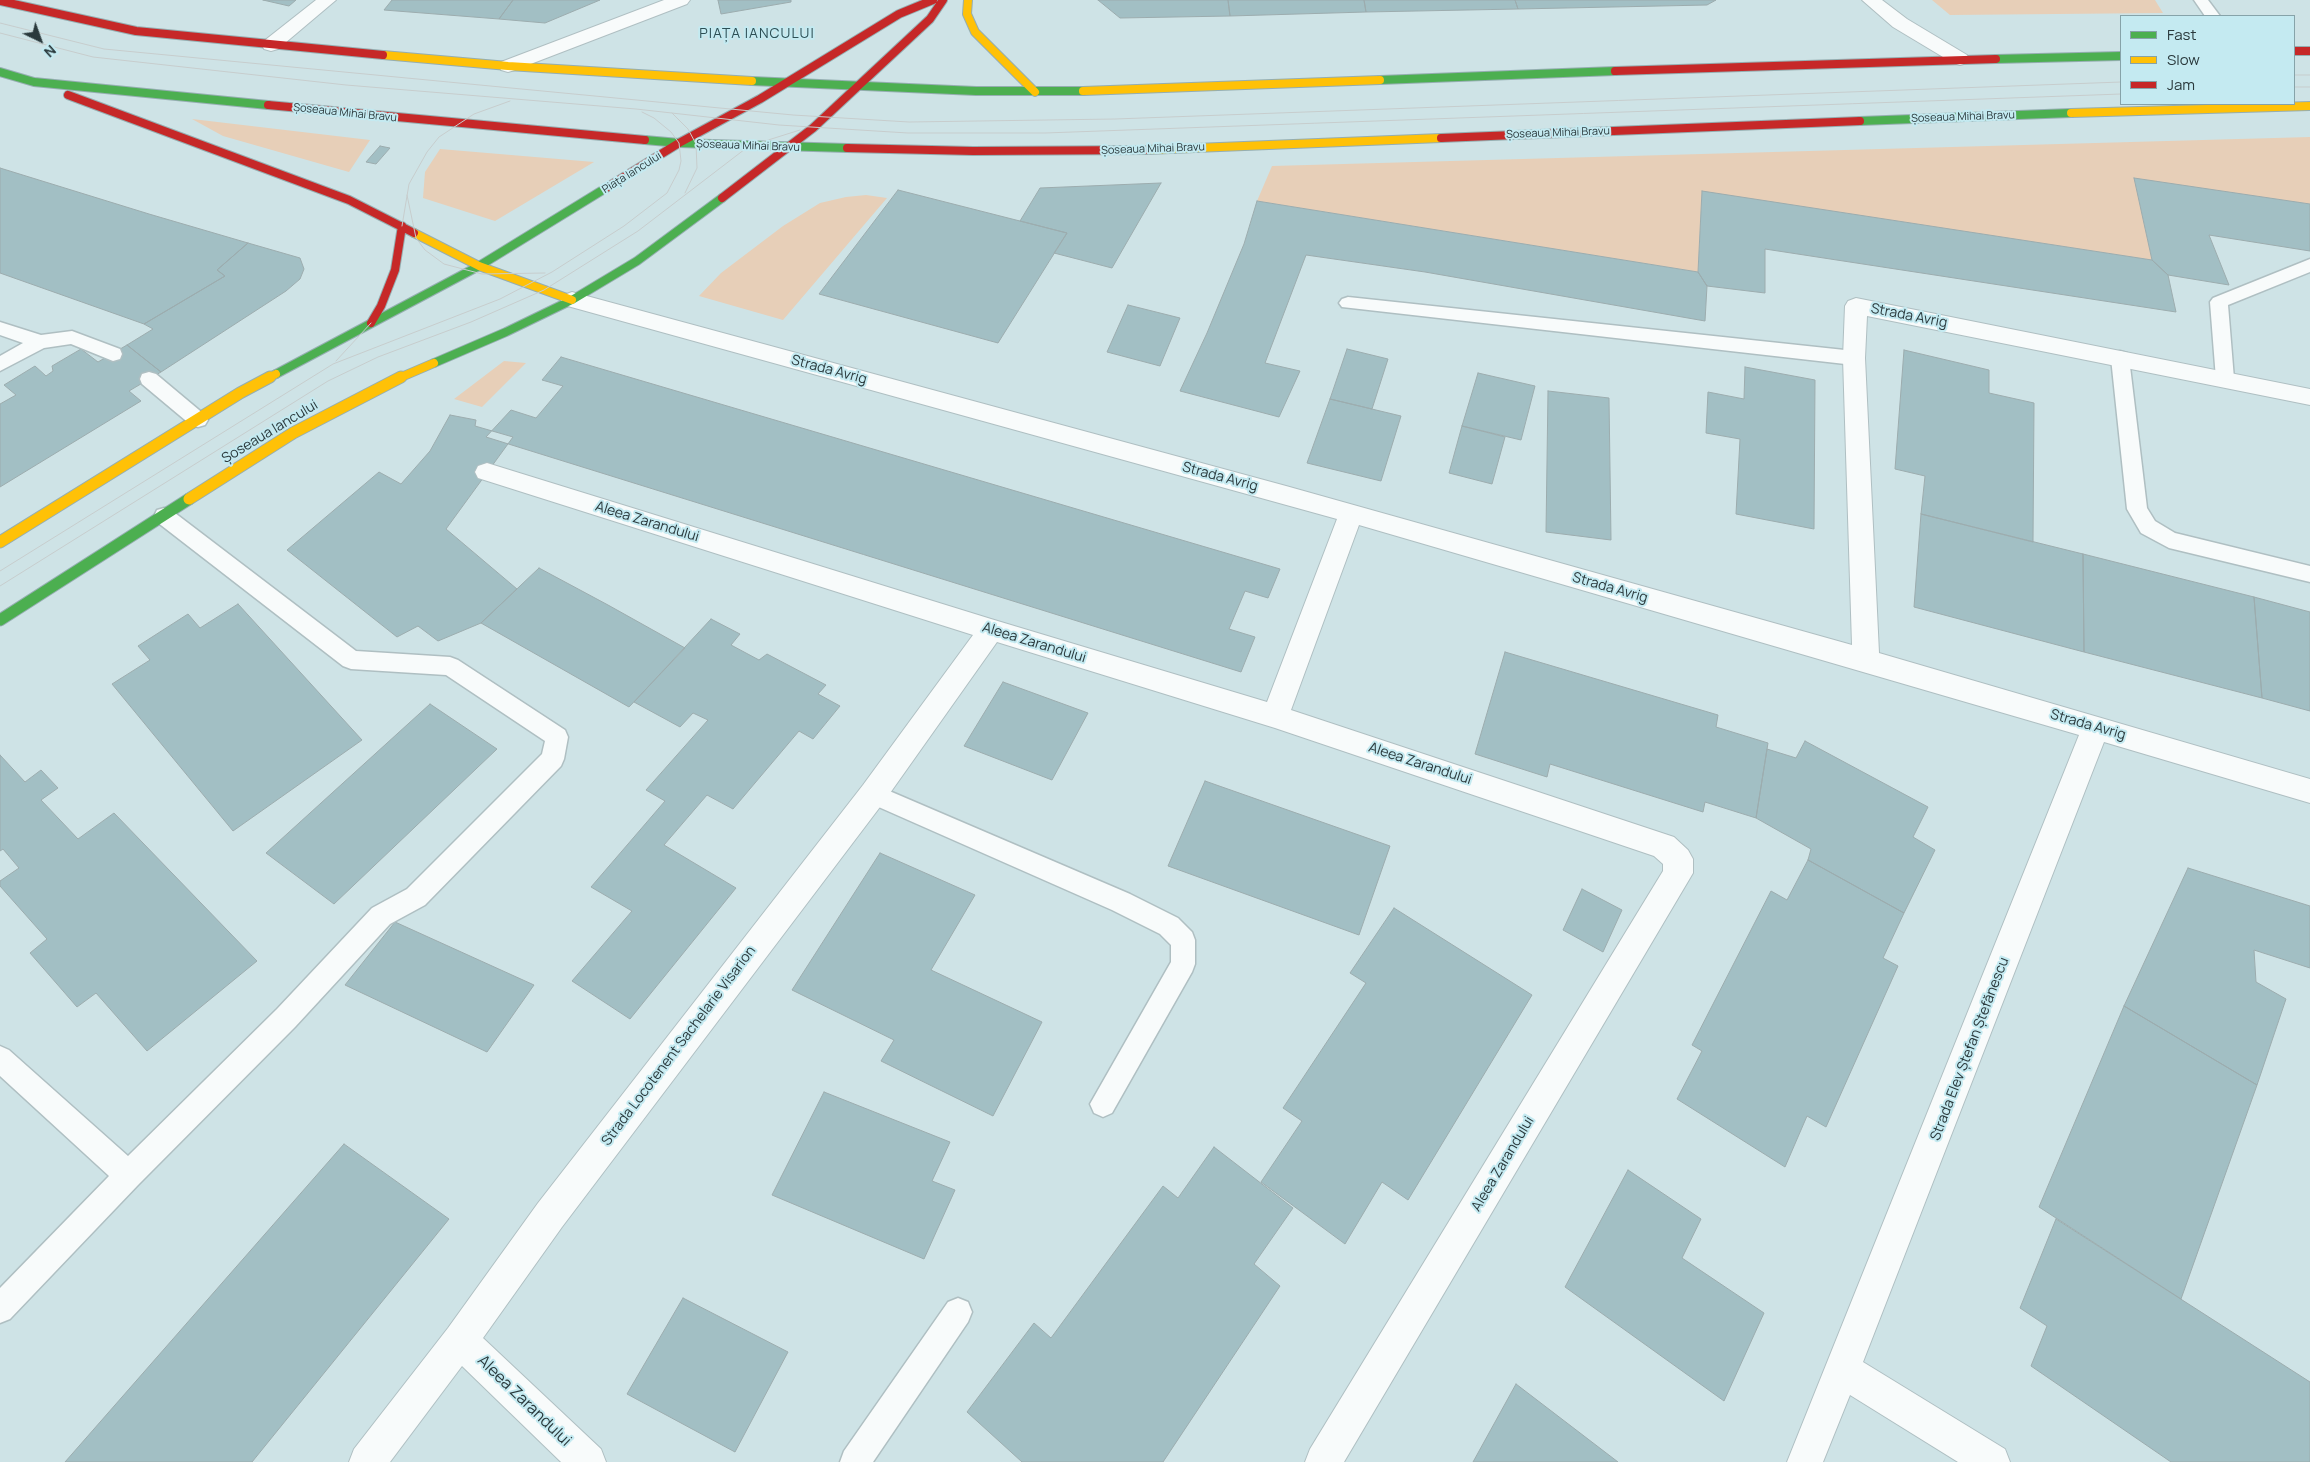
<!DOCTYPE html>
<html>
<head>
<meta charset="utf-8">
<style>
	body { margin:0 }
	#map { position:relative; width:2310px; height:1462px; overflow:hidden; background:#cee3e6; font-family:Manrope,sans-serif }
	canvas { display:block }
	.legend { position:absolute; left:2120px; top:15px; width:175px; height:90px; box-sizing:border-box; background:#c4eaf1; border:1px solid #86a3a9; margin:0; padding:6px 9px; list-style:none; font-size:15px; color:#2a393c }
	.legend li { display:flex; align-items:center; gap:10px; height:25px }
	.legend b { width:25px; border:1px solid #86a3a9 }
	.north { position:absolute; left:15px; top:15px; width:50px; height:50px; -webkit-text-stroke:4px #c4eaf1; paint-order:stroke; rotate:138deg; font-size:14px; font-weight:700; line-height:20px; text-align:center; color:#2a393c }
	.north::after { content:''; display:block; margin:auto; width:18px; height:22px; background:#2a393c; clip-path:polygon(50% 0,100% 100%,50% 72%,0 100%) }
</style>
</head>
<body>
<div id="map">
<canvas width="2310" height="1462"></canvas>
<ul class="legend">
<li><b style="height:6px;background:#4caf50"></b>Fast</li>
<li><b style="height:6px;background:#ffc107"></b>Slow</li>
<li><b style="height:6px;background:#c62828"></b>Jam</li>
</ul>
<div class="north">N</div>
</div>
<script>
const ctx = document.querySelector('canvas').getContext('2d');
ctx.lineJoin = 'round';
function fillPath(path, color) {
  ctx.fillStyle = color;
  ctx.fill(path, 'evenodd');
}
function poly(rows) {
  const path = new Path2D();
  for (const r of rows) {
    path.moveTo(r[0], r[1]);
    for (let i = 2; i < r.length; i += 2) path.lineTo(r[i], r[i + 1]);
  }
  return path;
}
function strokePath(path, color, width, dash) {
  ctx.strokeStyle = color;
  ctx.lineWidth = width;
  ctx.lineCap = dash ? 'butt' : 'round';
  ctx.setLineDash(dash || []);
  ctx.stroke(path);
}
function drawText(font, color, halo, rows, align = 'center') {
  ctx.font = font + ' Manrope,sans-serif';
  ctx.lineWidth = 4;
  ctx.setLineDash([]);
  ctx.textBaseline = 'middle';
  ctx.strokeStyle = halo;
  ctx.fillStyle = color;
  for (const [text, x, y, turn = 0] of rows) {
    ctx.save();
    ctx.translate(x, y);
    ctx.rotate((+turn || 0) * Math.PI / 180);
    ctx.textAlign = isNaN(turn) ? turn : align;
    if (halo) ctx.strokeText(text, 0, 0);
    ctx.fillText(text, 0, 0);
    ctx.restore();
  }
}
fillPath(poly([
	[1932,0,2155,0,2163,13,1950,15],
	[192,119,370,140,349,172,223,136],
	[2310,137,2310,204,2135,179,2152,260,1702,192,1698,272,1257,201,1272,166],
	[440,149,594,162,495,221,423,198,425,172],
	[866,195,887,198,783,320,699,296,721,273,783,226,820,203,846,197],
	[504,361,526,363,482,407,454,399]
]), '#e7cfb8');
const building = poly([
	[263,0,296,0,289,6,263,0],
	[392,0,513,0,499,19,384,10,392,0],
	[513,0,600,0,545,23,499,19,513,0],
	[718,0,791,0,791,2,721,14,718,0],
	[1098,0,1228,0,1230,16,1120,18,1098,0],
	[1228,0,1364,0,1366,12,1230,16,1228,0],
	[1364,0,1515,0,1518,9,1366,12,1364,0],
	[1515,0,1716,0,1707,5,1518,9,1515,0],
	[380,146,390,148,376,164,366,162,380,146],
	[0,168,149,214,248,243,217,270,225,276,144,324,0,273,0,168],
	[2134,178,2310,204,2310,251,2209,235,2229,285,2168,275,2152,260,2134,178],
	[1161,183,1112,268,1054,253,1067,233,1020,221,1040,188,1161,183],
	[898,190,1067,233,998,343,819,294,898,190],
	[1702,191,2152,260,2168,275,2176,312,1765,249,1765,293,1707,286,1698,272,1702,191],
	[1257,201,1698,272,1707,286,1705,321,1425,272,1306,255,1265,363,1300,371,1279,417,1180,391,1207,333,1244,244,1257,201],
	[248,243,300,258,304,269,300,279,286,291,161,372,127,345,153,329,144,324,225,276,217,270,248,243],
	[1128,305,1180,318,1160,366,1107,352,1128,305],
	[127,345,161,372,129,391,141,401,0,487,0,404,16,395,4,385,35,366,46,376,53,371,52,366,81,349,98,362,127,345],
	[1347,349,1388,359,1372,409,1330,399,1347,349],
	[1904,350,1989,370,1989,393,2034,403,2033,542,1921,514,1925,476,1895,469,1904,350],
	[561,357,968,477,1280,569,1268,598,1245,591,1229,629,1255,637,1241,672,486,437,511,410,536,418,563,386,542,380,561,357],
	[1745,367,1815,380,1814,529,1736,514,1740,439,1706,433,1708,392,1744,399,1745,367],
	[1478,373,1535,386,1521,440,1462,426,1478,373],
	[1548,391,1609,398,1611,540,1546,532,1548,391],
	[1330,399,1401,416,1381,481,1307,463,1330,399],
	[450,415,476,420,475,426,513,437,446,529,517,589,481,623,438,641,418,626,397,637,287,550,379,472,401,484,430,451,450,415],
	[1462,426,1505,437,1492,484,1449,473,1462,426],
	[1921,514,2083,554,2084,652,1914,607,1921,514],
	[2083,554,2254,597,2262,698,2084,652,2083,554],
	[539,568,608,605,685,648,629,707,481,623,539,568],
	[2254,597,2310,612,2310,711,2262,698,2254,597],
	[238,604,362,740,233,831,112,684,150,660,138,646,188,614,200,628,238,604],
	[711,619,740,634,731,645,759,660,767,654,826,685,818,694,840,706,813,739,799,731,733,809,707,795,664,845,736,888,630,1019,572,981,632,911,591,887,665,801,646,790,708,720,693,713,680,727,634,702,711,619],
	[1505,652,1718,715,1716,727,1768,743,1756,818,1705,802,1703,812,1550,764,1547,777,1475,754,1505,652],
	[1003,682,1088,713,1052,780,964,746,1003,682],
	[430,704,497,749,334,904,266,853,430,704],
	[1805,741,1928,807,1913,837,1935,850,1904,913,1808,860,1811,849,1756,818,1767,749,1796,758,1805,741],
	[0,755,25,782,41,770,58,788,41,800,78,839,114,813,257,961,147,1051,96,993,77,1007,30,953,47,939,0,886,0,881,19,868,3,849,0,851,0,755],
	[1205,781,1390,846,1359,935,1168,866,1205,781],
	[880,853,975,895,931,970,1042,1022,993,1116,881,1061,894,1040,792,990,880,853],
	[1808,860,1904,913,1883,958,1898,966,1826,1127,1807,1116,1785,1167,1677,1099,1702,1051,1692,1045,1771,891,1787,900,1808,860],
	[2188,868,2310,906,2310,968,2254,950,2256,982,2286,999,2257,1085,2124,1006,2188,868],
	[1582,889,1622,910,1603,952,1563,930,1582,889],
	[1394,908,1532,995,1408,1200,1382,1182,1345,1244,1261,1182,1302,1121,1283,1108,1366,983,1350,973,1394,908],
	[395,922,534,985,487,1052,345,985,395,922],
	[2124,1006,2257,1085,2181,1299,2039,1207,2124,1006],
	[824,1092,950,1142,932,1181,955,1190,924,1259,772,1195,824,1092],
	[344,1144,449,1219,252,1462,65,1462,344,1144],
	[1214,1147,1293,1208,1254,1264,1280,1286,1163,1462,1022,1462,967,1412,1034,1323,1051,1338,1163,1186,1178,1198,1214,1147],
	[1628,1170,1701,1219,1682,1258,1764,1313,1724,1401,1565,1287,1628,1170],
	[2056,1219,2310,1382,2310,1462,2171,1462,2031,1366,2047,1326,2020,1308,2056,1219],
	[683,1298,788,1352,735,1452,627,1394,683,1298],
	[1516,1384,1618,1462,1473,1462,1516,1384]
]);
fillPath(building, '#a2bfc4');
strokePath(building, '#9cacae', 1);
const lane = poly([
	[2194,0,2208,0,2220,16,2205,16,2194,0],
	[2310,259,2310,272,2228,305,2234,379,2232,384,2225,386,2218,384,2216,379,2210,302,2213,298,2310,259],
	[1348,297,1854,351,1861,353,1863,358,1861,363,1854,365,1342,307,1339,303,1342,299,1348,297],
	[0,322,41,335,72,331,120,349,122,354,120,359,113,361,71,344,44,348,0,371,0,356,23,343,0,335,0,322],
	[2120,351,2127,353,2129,358,2147,508,2155,521,2175,533,2310,566,2310,582,2169,548,2141,533,2127,509,2111,358,2113,353,2120,351],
	[149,372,156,374,205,415,208,420,205,425,198,427,191,425,142,384,140,379,142,374,149,372],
	[164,508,171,510,356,651,450,657,458,660,565,730,568,737,564,759,561,766,425,905,390,924,295,1027,138,1185,10,1319,0,1323,0,1288,109,1176,0,1076,0,1046,9,1050,128,1156,277,1009,372,908,407,889,542,754,545,741,446,675,351,669,343,666,157,522,154,516,157,510,164,508],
	[873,784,1130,894,1178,918,1192,932,1195,940,1195,964,1192,972,1112,1113,1103,1117,1094,1113,1090,1104,1171,962,1171,945,1160,934,1112,910,865,801,861,794,865,787,873,784],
	[958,1298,968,1302,972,1312,968,1322,873,1462,840,1462,844,1451,948,1302,958,1298]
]);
const street = poly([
	[316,0,336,0,278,49,271,51,264,49,262,45,264,41,316,0],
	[664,0,690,0,687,4,515,70,508,72,501,70,499,66,501,62,664,0],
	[1862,0,1882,0,1907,19,1967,55,1969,59,1967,63,1960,65,1953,63,1893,27,1862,0],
	[572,292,1286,486,1852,645,1843,358,1845,306,1848,301,1856,298,2310,389,2310,405,1867,316,1865,358,1879,653,2310,779,2310,803,2104,742,1863,1362,2005,1449,2010,1462,1958,1462,1850,1395,1823,1462,1787,1462,2079,735,1359,525,1291,710,1674,837,1688,850,1693,859,1693,873,1344,1462,1305,1462,1310,1449,1663,871,1663,864,1654,856,1275,728,997,642,883,803,562,1227,483,1338,601,1449,606,1462,561,1462,462,1366,390,1462,349,1462,354,1449,448,1328,538,1203,863,785,973,635,478,478,475,472,478,466,487,463,991,619,1267,702,1337,519,564,305,561,300,564,295,572,292]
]);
const fastFar1 = poly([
	[1996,59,2121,56],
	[0,72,34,82,268,105],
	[1380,80,1615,71],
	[752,81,976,91,1083,91],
	[1860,121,2071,113],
	[645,140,679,143,847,148],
	[434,363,506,332,572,300,637,261,722,198],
	[276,374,479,266,606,188]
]);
const fast = poly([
	[0,620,189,499]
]);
const slowFar1 = poly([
	[968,0,967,14,975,32,1035,92],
	[383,55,508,66,752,81],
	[1083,91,1380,80],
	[2071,113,2310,106],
	[1146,150,1441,138],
	[414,233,479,266,572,300],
	[268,378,276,374],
	[399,378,434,363]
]);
const slow = poly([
	[189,499,293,433,401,377],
	[0,542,240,393,270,377]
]);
const jam = poly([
	[0,1,136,31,383,55],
	[2294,51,2310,51],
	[1615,71,1996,59],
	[68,95,349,200,414,233],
	[268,105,645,140],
	[1441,138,1860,121],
	[847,148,973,151,1146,150],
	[606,188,679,143,760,99,899,14,933,0],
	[722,198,813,128,930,19,943,0],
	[371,323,381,306,395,270,402,226]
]);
strokePath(lane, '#afbfc2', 3);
strokePath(street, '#afbfc2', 2);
strokePath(fastFar1, '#95aeb1', 10);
strokePath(fast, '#95aeb1', 13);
strokePath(slowFar1, '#95aeb1', 10);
strokePath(slow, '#95aeb1', 13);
strokePath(jam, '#95aeb1', 10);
fillPath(lane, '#f8fbfb');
fillPath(street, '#f8fbfb');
strokePath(fastFar1, '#4caf50', 8);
strokePath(fast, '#4caf50', 11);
strokePath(slowFar1, '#ffc107', 8);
strokePath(slow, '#ffc107', 11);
strokePath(jam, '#c62828', 8);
strokePath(poly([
	[0,23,104,49,793,115,909,122,1115,119,2121,82],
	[0,33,93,57,346,85,636,109,779,125,908,133,1045,133,2121,94],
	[2294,75,2310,75],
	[2294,87,2310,87],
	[672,113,688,129,696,144,697,168,685,193],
	[407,195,416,238,425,250,444,264,482,274,545,273],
	[402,226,409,184,427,152,439,137,474,114,510,101],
	[336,361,371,323],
	[0,571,333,364,500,299,552,272,624,226,667,193,679,170,681,161,679,143,671,132,654,118,642,112],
	[0,586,328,381,378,357,471,322,544,290,638,231,749,146,800,130]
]), '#c7cdcd', 1);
drawText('11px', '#2a393c', '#c4eaf1', [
	["Șoseaua Mihai Bravu",345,113,6],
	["Șoseaua Mihai Bravu",1963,117,-2],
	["Șoseaua Mihai Bravu",1558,133,-2],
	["Șoseaua Mihai Bravu",748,146,2],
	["Șoseaua Mihai Bravu",1153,149,-2],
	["Piața Iancului",632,173,-32]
]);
ctx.letterSpacing = '1px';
drawText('14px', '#2d4f55', '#c4eaf1', [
	["PIAȚA IANCULUI",757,34]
]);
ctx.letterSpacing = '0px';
drawText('14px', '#2a393c', '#c4eaf1', [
	["Strada Avrig",1909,316,11],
	["Strada Avrig",829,370,15],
	["Șoseaua Iancului",270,432,-31],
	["Strada Avrig",1220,477,15],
	["Aleea Zarandului",647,522,17],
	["Strada Avrig",1610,588,16],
	["Aleea Zarandului",1034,643,17],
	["Strada Avrig",2088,725,16],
	["Aleea Zarandului",1420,764,18],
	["Strada Locotenent Sachelarie Visarion",679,1046,-53],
	["Strada Elev Ștefan Ștefănescu",1970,1049,-69],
	["Aleea Zarandului",1503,1164,-59]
]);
drawText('16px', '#2a393c', '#c4eaf1', [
	["Aleea Zarandului",524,1401,44]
]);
</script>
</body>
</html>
